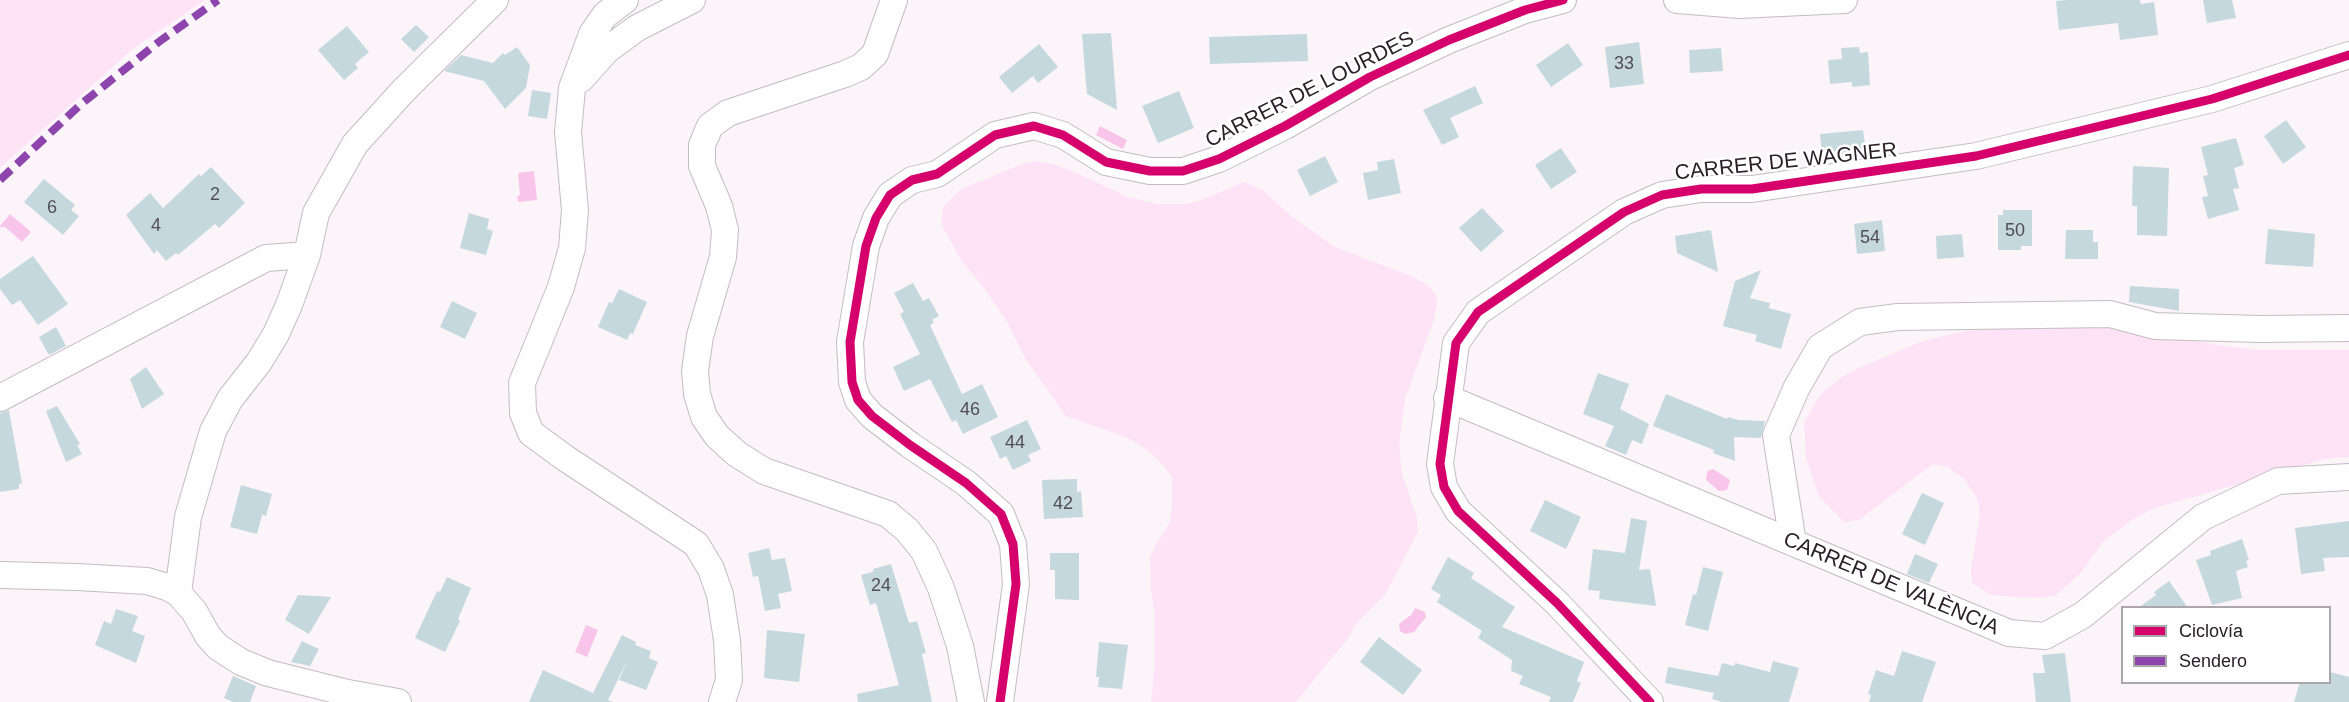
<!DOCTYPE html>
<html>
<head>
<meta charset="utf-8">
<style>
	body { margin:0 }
	#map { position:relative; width:2349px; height:702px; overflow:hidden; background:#fbf5f9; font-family:Helvetica,sans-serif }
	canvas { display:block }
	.legend { position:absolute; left:2121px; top:606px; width:210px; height:78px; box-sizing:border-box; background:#fff; border:2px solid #aaa6a9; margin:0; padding:8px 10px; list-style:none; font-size:18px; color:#2b2028 }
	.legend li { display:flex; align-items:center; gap:12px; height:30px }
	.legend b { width:30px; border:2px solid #aaa6a9 }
</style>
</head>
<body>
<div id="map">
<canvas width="2349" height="702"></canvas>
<ul class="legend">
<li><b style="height:8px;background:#d6006c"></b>Ciclovía</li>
<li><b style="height:8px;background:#8e44ad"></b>Sendero</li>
</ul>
</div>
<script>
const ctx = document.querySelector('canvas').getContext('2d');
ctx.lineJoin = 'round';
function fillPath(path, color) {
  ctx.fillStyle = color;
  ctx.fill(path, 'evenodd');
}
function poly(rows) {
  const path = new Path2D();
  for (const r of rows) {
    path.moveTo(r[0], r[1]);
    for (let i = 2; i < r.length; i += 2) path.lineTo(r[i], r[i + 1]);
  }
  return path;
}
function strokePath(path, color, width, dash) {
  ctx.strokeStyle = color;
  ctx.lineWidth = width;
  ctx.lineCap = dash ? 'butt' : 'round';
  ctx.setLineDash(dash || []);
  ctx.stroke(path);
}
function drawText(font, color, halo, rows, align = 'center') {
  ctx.font = font + ' Helvetica,sans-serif';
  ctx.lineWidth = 5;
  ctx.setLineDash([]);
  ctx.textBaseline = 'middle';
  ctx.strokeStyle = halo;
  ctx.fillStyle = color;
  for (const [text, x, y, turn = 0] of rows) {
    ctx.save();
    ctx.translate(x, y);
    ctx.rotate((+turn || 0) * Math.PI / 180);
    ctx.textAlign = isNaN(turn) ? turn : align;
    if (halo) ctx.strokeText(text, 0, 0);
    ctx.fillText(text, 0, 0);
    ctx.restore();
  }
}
fillPath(poly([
	[0,0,205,0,134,48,0,168],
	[1038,161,1054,164,1079,174,1128,197,1157,204,1187,204,1199,201,1244,182,1263,190,1290,215,1335,247,1409,275,1428,285,1436,294,1437,305,1434,320,1405,399,1399,447,1402,473,1417,518,1418,532,1385,595,1356,624,1349,637,1296,702,1151,702,1155,662,1155,619,1151,591,1150,558,1155,545,1169,524,1172,507,1172,477,1163,465,1147,450,1128,438,1066,416,1026,360,1007,322,986,291,961,260,941,224,943,207,961,189,1022,164],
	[2107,325,2224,346,2259,350,2349,350,2349,457,2325,459,2155,508,2135,518,2103,542,2080,574,2055,596,2035,598,1990,595,1972,583,1971,569,1980,513,1977,498,1964,479,1948,467,1933,464,1859,520,1844,522,1819,497,1806,459,1804,422,1821,394,1840,378,1854,370,1920,342,1955,333,1999,326]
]), '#fde3f5');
fillPath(poly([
	[1100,126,1127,140,1123,149,1096,135],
	[534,171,537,200,518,202,517,196,520,195,518,173],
	[10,214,31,232,22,242,4,226,2,228,0,226],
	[1713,469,1730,480,1727,490,1719,491,1706,480,1707,471],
	[1415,608,1425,612,1426,617,1414,632,1405,634,1400,631,1399,624,1411,615],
	[586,625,598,630,587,657,575,652]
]), '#f8c4ea');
fillPath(poly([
	[2068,0,2140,0,2141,4,2154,2,2158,35,2120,40,2118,23,2059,30,2056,1],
	[2203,0,2232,0,2236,18,2207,23],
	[416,25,429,37,414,52,401,39],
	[347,26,369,52,355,64,358,68,344,80,318,50],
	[1111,33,1117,110,1087,94,1085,71,1082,34],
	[1307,34,1308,61,1210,64,1209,37],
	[1639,42,1644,84,1610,88,1605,47],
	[1568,43,1583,65,1551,87,1536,65],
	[1039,44,1058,67,1038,83,1033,76,1012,93,999,77],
	[517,47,530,65,526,88,505,109,484,81,444,71,461,55,493,63,503,53,505,55],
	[1859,47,1860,53,1868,52,1870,85,1852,87,1852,82,1830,84,1828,60,1842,59,1841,48],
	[1721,48,1723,71,1690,73,1689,50],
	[1475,86,1483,103,1450,118,1459,137,1442,145,1423,110],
	[532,90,551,93,547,119,528,116],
	[1179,91,1194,128,1158,143,1142,106],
	[2286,120,2306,147,2283,164,2264,136],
	[1863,130,1866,152,1822,157,1820,134],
	[2236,138,2244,165,2234,168,2239,188,2233,189,2239,210,2208,219,2202,197,2208,196,2203,176,2208,175,2201,147],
	[1561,148,1577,172,1551,189,1535,165],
	[1325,156,1338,182,1310,196,1297,170],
	[1394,159,1401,193,1368,200,1363,173,1378,170,1377,162],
	[2133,166,2169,168,2167,236,2137,235,2137,206,2132,206],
	[211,167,245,203,219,228,215,224,178,255,176,253,166,261,157,250,154,254,126,215,150,193,163,208,199,174,201,176],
	[44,179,75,205,71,210,79,216,63,235,24,202],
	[1482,208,1504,231,1481,252,1459,228],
	[2003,210,2032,210,2032,246,2021,246,2021,250,1998,250,1998,215,2003,215],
	[469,213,489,219,487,229,493,231,486,255,460,248],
	[1882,220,1885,251,1857,254,1854,224],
	[2268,229,2315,234,2313,267,2265,264],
	[1711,230,1718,272,1677,253,1675,236],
	[2066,230,2093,230,2093,242,2098,242,2098,259,2065,259],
	[1962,234,1964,257,1937,259,1936,236],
	[33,256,68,304,38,325,20,300,12,305,0,289,0,279],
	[1761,270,1750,298,1770,303,1769,308,1791,314,1781,349,1755,341,1757,335,1723,326,1735,281],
	[913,283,923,301,929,298,939,316,932,320,934,323,930,325,962,394,982,384,998,417,963,434,956,420,952,422,930,379,904,391,893,367,920,354,900,314,904,312,894,293],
	[2130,286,2179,289,2179,311,2129,302],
	[619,289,647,302,633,334,630,333,627,340,598,327,609,302,612,303],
	[452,301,477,313,465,339,440,327],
	[56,327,66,346,49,355,39,337],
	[146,367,164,394,142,409,130,379],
	[1598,373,1629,384,1620,409,1649,424,1642,444,1632,440,1626,455,1605,446,1614,426,1583,414],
	[1666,394,1727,419,1728,417,1738,420,1765,421,1761,438,1734,437,1735,461,1713,453,1714,450,1653,426],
	[57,406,80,444,77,445,82,454,66,462,46,411],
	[9,410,22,483,19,484,19,489,0,492,0,413],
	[1027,420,1041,449,1028,455,1031,461,1013,470,1006,456,1000,459,990,437],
	[1077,479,1077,492,1081,491,1083,517,1044,519,1042,480],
	[241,485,272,494,266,516,262,515,257,534,230,527],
	[1922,493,1944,503,1925,545,1902,534],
	[1545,500,1581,517,1566,549,1530,531],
	[1631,518,1647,521,1639,570,1650,569,1656,606,1599,599,1600,591,1588,590,1593,549,1625,553],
	[2349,521,2349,557,2323,558,2325,571,2301,574,2295,528],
	[2242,539,2249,560,2246,561,2248,567,2236,571,2242,598,2212,605,2196,560,2211,555,2210,551],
	[769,548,772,560,785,558,792,591,778,594,781,608,765,611,758,576,753,577,748,553],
	[1050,553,1079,553,1079,600,1055,599,1055,570,1050,570],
	[1915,554,1938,564,1929,583,1907,574],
	[1448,557,1474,573,1471,578,1515,607,1502,627,1584,662,1577,681,1581,683,1573,702,1549,702,1551,697,1519,684,1523,676,1511,671,1512,660,1478,638,1482,631,1437,602,1441,595,1431,589],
	[891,564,909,623,917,621,926,653,922,654,932,702,858,702,857,694,899,685,876,603,870,605,861,575,873,572,873,569],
	[1703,567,1723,572,1708,631,1685,625,1693,594,1696,595],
	[447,577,471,588,458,619,460,621,445,652,415,638,437,591,440,592],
	[2169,581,2188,608,2138,608,2156,595,2154,592],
	[298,595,331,597,309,634,285,620],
	[116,609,138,616,132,631,145,636,136,663,95,645,104,621,111,624],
	[767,630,805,634,799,682,764,678],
	[622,635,636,642,635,645,651,651,649,658,658,662,646,690,619,680,628,659,608,700,613,702,529,702,543,670,593,693],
	[1379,637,1422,670,1403,695,1360,662],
	[302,641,319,649,310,666,291,662],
	[1099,642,1128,645,1122,689,1098,687,1099,677,1096,677],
	[1902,651,1936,662,1922,702,1869,702,1871,695,1868,694,1876,670,1894,676],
	[2065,653,2071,702,2036,702,2033,673,2045,673,2042,655],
	[1773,661,1799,668,1789,702,1722,702,1712,699,1714,693,1665,683,1668,667,1718,676,1722,663,1734,666,1735,663,1770,672],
	[2330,672,2349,677,2349,702,2294,702,2300,682,2330,682],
	[233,676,256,686,250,702,233,702,224,698]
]), '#c5d8dd');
const minor = poly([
	[625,0,605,15,592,34,572,88,568,132,575,210,572,248,561,287,522,383,523,413,531,433,565,458,696,544,711,569,720,595,727,640,729,680,722,702],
	[894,0,875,54,861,67,845,74,728,113,710,126,702,145,702,166,719,206,725,230,723,257,700,336,695,371,697,394,704,417,717,436,737,454,764,471,888,514,907,530,924,551,941,588,960,646,971,702],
	[1677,0,1740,5,1844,0],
	[581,79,607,50,637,28,692,0],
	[0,398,266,258,307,255],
	[1447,398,2009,633,2045,636,2083,615,2203,517,2278,481,2349,477],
	[1793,543,1776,435,1796,389,1820,347,1860,322,1898,317,2110,314,2155,326,2260,329,2349,328],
	[0,575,77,577,147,581,167,587,178,593,194,611,208,636,218,647,241,662,268,673,348,693,398,702],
	[178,593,188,517,213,431,230,399,259,362,276,334,289,305,307,255,316,213,355,144,404,90,495,0],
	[1000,702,1016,584,1013,544,1001,514,966,483,910,445,872,416,858,400,852,382,850,342,866,246,876,218,890,195,912,180,937,174,995,135,1034,126,1063,135,1106,162,1150,171,1183,171,1219,159,1285,126,1370,77,1449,40,1525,10,1563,0],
	[1650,702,1557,603,1458,511,1444,487,1440,464,1456,343,1478,312,1624,212,1662,195,1701,189,1752,189,1976,156,2212,99,2349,55]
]);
strokePath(minor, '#c3bcc1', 28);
strokePath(minor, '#fefefe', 26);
strokePath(poly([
	[0,180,80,105,160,41,218,0]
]), '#8e44ad', 8, [15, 8]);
strokePath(poly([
	[1000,702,1016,584,1013,544,1001,514,966,483,910,445,872,416,858,400,852,382,850,342,866,246,876,218,890,195,912,180,937,174,995,135,1034,126,1063,135,1106,162,1150,171,1183,171,1219,159,1285,126,1370,77,1449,40,1525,10,1563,0],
	[1650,702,1557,603,1458,511,1444,487,1440,464,1456,343,1478,312,1624,212,1662,195,1701,189,1752,189,1976,156,2212,99,2349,55]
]), '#d6006c', 9);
drawText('18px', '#524e55', null, [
	["33",1624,64],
	["2",215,195],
	["6",52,208],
	["4",156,226],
	["50",2015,231],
	["54",1870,238],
	["46",970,410],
	["44",1015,443],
	["42",1063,504],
	["24",881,586]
]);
drawText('21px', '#2b2028', '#fff', [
	["CARRER DE LOURDES",1310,90,-27],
	["CARRER DE WAGNER",1786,162,-6],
	["CARRER DE VALÈNCIA",1891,584,23]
]);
</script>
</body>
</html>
